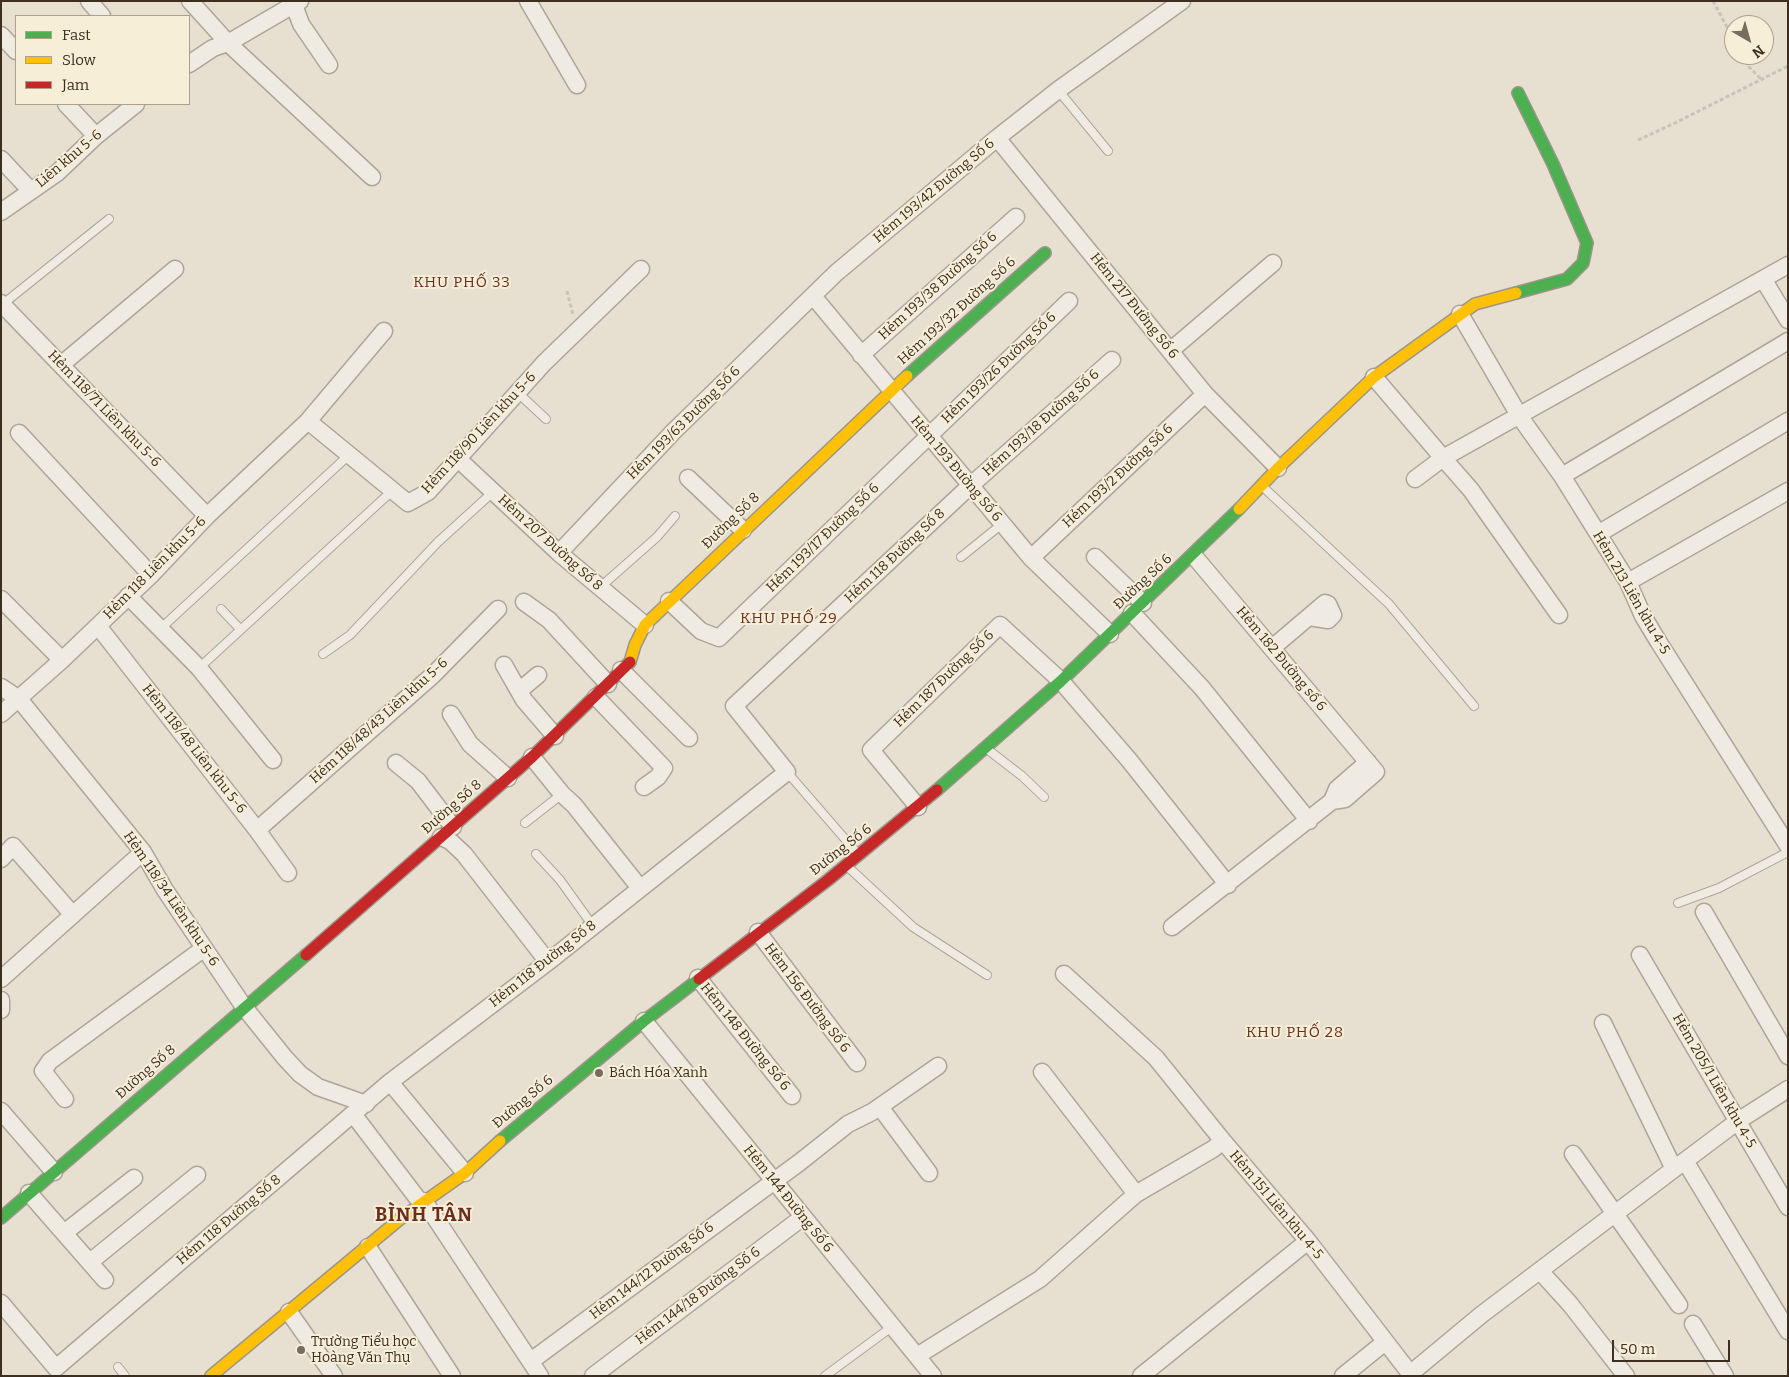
<!DOCTYPE html>
<html>
<head>
<meta charset="utf-8">
<style>
	body { margin:0 }
	#map { position:relative; width:1789px; height:1377px; overflow:hidden; background:#e7e0d1; font-family:Bitter,serif }
	canvas { display:block }
	.frame { position:absolute; inset:0; border:2px solid #3d2e20; pointer-events:none }
	.legend { position:absolute; left:15px; top:15px; width:175px; height:90px; box-sizing:border-box; background:#f7eed8; border:1px solid #ada18e; margin:0; padding:6px 9px; list-style:none; font-size:15px; color:#3d2e20 }
	.legend li { display:flex; align-items:center; gap:10px; height:25px }
	.legend b { width:25px; border:1px solid #ada18e }
	.north { position:absolute; left:1724px; top:15px; width:50px; height:50px; box-sizing:border-box; background:#f7eed8; border:1px solid #ada18e; border-radius:50%; rotate:142deg; font-size:14px; font-weight:700; line-height:20px; text-align:center; color:#3d2e20 }
	.north::after { content:''; display:block; margin:auto; width:18px; height:22px; background:#786c5e; clip-path:polygon(50% 0,100% 100%,50% 72%,0 100%) }
	.scale { position:absolute; left:1612px; top:1340px; width:118px; height:22px; box-sizing:border-box; border:2px solid #3d2e20; border-top:0; padding-left:6px; font-size:15px; line-height:18px; white-space:nowrap; color:#3d2e20; -webkit-text-stroke:4px #f7eed8; paint-order:stroke }
</style>
</head>
<body>
<div id="map">
<canvas width="1789" height="1377"></canvas>
<div class="frame"></div>
<ul class="legend">
<li><b style="height:6px;background:#4caf50"></b>Fast</li>
<li><b style="height:6px;background:#ffc107"></b>Slow</li>
<li><b style="height:6px;background:#c62828"></b>Jam</li>
</ul>
<div class="north">N</div>
<div class="scale">50 m</div>
</div>
<script>
const ctx = document.querySelector('canvas').getContext('2d');
ctx.lineJoin = 'round';
function poly(rows) {
  const path = new Path2D();
  for (const r of rows) {
    path.moveTo(r[0], r[1]);
    for (let i = 2; i < r.length; i += 2) path.lineTo(r[i], r[i + 1]);
  }
  return path;
}
function strokePath(path, color, width, dash) {
  ctx.strokeStyle = color;
  ctx.lineWidth = width;
  ctx.lineCap = dash ? 'butt' : 'round';
  ctx.setLineDash(dash || []);
  ctx.stroke(path);
}
function drawText(font, color, halo, rows, align = 'center') {
  ctx.font = font + ' Bitter,serif';
  ctx.lineWidth = 4;
  ctx.setLineDash([]);
  ctx.textBaseline = 'middle';
  ctx.strokeStyle = halo;
  ctx.fillStyle = color;
  for (const [text, x, y, turn = 0] of rows) {
    ctx.save();
    ctx.translate(x, y);
    ctx.rotate((+turn || 0) * Math.PI / 180);
    ctx.textAlign = isNaN(turn) ? turn : align;
    if (halo) ctx.strokeText(text, 0, 0);
    ctx.fillText(text, 0, 0);
    ctx.restore();
  }
}
const lane = poly([
	[1058,90,1108,151],
	[3,304,109,219],
	[517,392,546,419],
	[1263,487,1389,604,1474,706],
	[961,557,1002,524],
	[602,589,606,582,657,537,675,516],
	[221,609,240,629],
	[159,630,349,455],
	[323,654,350,635,438,542,493,492],
	[199,668,392,491],
	[987,749,1022,776,1044,797],
	[787,772,858,854],
	[525,823,562,794],
	[536,854,560,880,593,926],
	[847,866,913,927,987,975],
	[1678,903,1719,888,1788,852],
	[118,1367,125,1376],
	[825,1376,893,1326]
]);
const street = poly([
	[89,1,102,16],
	[190,1,228,43,372,177],
	[528,1,577,85],
	[294,5,301,24,329,65],
	[1,35,16,51],
	[189,64,213,48,228,43,300,1],
	[66,104,96,136],
	[997,138,1205,394,1278,468],
	[1,159,31,191],
	[1,212,57,173,96,136,136,104],
	[1763,279,1788,320],
	[813,296,1031,558,1110,634],
	[1,303,207,516],
	[1460,314,1520,417,1562,476,1628,582,1643,616,1658,641,1788,846],
	[1170,351,1273,263],
	[861,355,1016,217],
	[62,364,175,269],
	[1374,377,1443,458,1788,265],
	[308,421,408,503,428,492,544,363,641,269],
	[19,433,151,575],
	[457,458,559,553,645,625],
	[1562,476,1788,341],
	[688,478,743,530],
	[1415,479,1443,458,1471,490,1559,615],
	[1598,534,1788,421],
	[559,553,674,431,836,273,997,138,1058,90,1182,1],
	[1095,557,1143,603],
	[1031,558,1205,394],
	[1628,582,1788,491],
	[128,596,199,668,273,760],
	[1,599,62,660],
	[669,601,701,631,719,638,1069,301],
	[524,602,549,620,608,684],
	[1132,613,1202,688,1309,821],
	[98,626,257,830,288,873],
	[1272,648,1325,603,1328,604,1333,615,1328,620,1309,617],
	[504,665,524,700,555,736],
	[621,670,689,738],
	[1,687,19,699,143,852,165,890,244,1007,285,1058,300,1074,318,1087,366,1104],
	[519,691,538,675],
	[596,697,664,768,658,777,644,787],
	[1,714,62,660,151,575,207,516,308,421,384,331],
	[451,714,470,744,508,778],
	[532,757,562,794,574,805,640,888],
	[396,763,418,781,453,827],
	[1332,801,1337,789,1368,762],
	[918,807,871,750,1000,625,1061,681,1129,760,1228,885],
	[257,830,433,675,498,609],
	[441,837,450,841,464,854,548,962],
	[1,859,13,846,73,915],
	[1704,912,1788,1056],
	[1172,927,1332,801,1345,799,1376,772,1194,556],
	[758,932,857,1063],
	[1640,955,1788,1207],
	[1064,974,1156,1058,1223,1141],
	[698,978,792,1096],
	[1,979,143,852],
	[1,1000,1,1010],
	[644,1021,933,1376],
	[1603,1023,1674,1169],
	[1042,1072,1136,1194],
	[390,1082,465,1173],
	[65,1099,43,1071,50,1061,203,949],
	[880,1107,929,1173],
	[1,1111,54,1172],
	[353,1114,421,1203],
	[1573,1154,1679,1305],
	[1685,1161,1788,1331],
	[29,1193,105,1280],
	[424,1201,540,1376],
	[64,1233,134,1178],
	[368,1247,452,1376],
	[90,1262,197,1175],
	[1540,1271,1570,1304,1626,1376],
	[1,1303,56,1368,390,1082,548,962,787,772,734,706,970,486,1112,360],
	[289,1312,334,1376],
	[1693,1324,1725,1376],
	[917,1356,1040,1279,1136,1194,1213,1149,1223,1141,1308,1241,1412,1376],
	[531,1361,800,1162,848,1124,872,1112,938,1066],
	[1410,1374,1481,1315,1674,1169,1738,1121,1788,1089],
	[593,1376,803,1217],
	[1141,1376,1308,1241],
	[1343,1376,1385,1342]
]);
const fast = poly([
	[1516,293,1567,279,1583,263,1587,243,1553,164,1518,93],
	[907,376,1045,253],
	[937,790,1061,681,1239,509],
	[500,1141,644,1021,699,979],
	[1,1218,306,955]
]);
const slow = poly([
	[1239,509,1278,468,1374,377,1475,304,1516,293],
	[630,662,635,645,645,625,907,376],
	[211,1376,400,1219,465,1173,500,1141]
]);
const jam = poly([
	[306,955,532,757,630,662],
	[699,979,828,880,937,790]
]);
strokePath(lane, '#ada599', 10);
strokePath(street, '#ada599', 19);
strokePath(fast, '#9c958a', 14);
strokePath(slow, '#9c958a', 14);
strokePath(jam, '#9c958a', 14);
strokePath(poly([
	[1713,1,1734,40],
	[1742,55,1749,67,1762,80],
	[1638,140,1675,123,1788,66],
	[567,291,573,315]
]), '#c8c2b9', 3, [4, 2.5]);
strokePath(lane, '#efebe3', 8);
strokePath(street, '#efebe3', 16);
strokePath(fast, '#4caf50', 11);
strokePath(slow, '#ffc107', 11);
strokePath(jam, '#c62828', 11);
for (const [x, y, r, color] of [
	[599,1073,5,"#786c5e"],
	[301,1350,5,"#786c5e"]
]) {
  const dot = new Path2D();
  dot.arc(x, y, r, 0, 2 * Math.PI);
  ctx.fillStyle = color;
  ctx.fill(dot);
  strokePath(dot, '#f7eed8', 2);
}
drawText('14px', '#3d2e20', '#f7eed8', [
	["Liên khu 5-6",69,159,-40],
	["Hẻm 193/42 Đường Số 6",934,191,-40],
	["Hẻm 193/38 Đường Số 6",938,286,-42],
	["Hẻm 217 Đường Số 6",1134,306,51],
	["Hẻm 193/32 Đường Số 6",957,311,-42],
	["Hẻm 193/26 Đường Số 6",999,368,-44],
	["Hẻm 118/71 Liên khu 5-6",104,409,46],
	["Hẻm 193/63 Đường Số 6",684,423,-45],
	["Hẻm 193/18 Đường Số 6",1041,423,-42],
	["Hẻm 118/90 Liên khu 5-6",479,433,-47],
	["Hẻm 193 Đường Số 6",956,469,50],
	["Hẻm 193/2 Đường Số 6",1118,476,-43],
	["Đường Số 8",731,521,-44],
	["Hẻm 193/17 Đường Số 6",823,538,-44],
	["Hẻm 207 Đường Số 8",550,543,42],
	["Hẻm 118 Đường Số 8",895,556,-43],
	["Hẻm 118 Liên khu 5-6",155,568,-45],
	["Đường Số 6",1143,582,-43],
	["Hẻm 213 Liên khu 4-5",1631,593,60],
	["Hẻm 182 Đường số 6",1281,659,50],
	["Hẻm 187 Đường Số 6",944,679,-44],
	["Hẻm 118/48/43 Liên khu 5-6",379,721,-42],
	["Hẻm 118/48 Liên khu 5-6",194,749,52],
	["Đường Số 8",452,807,-41],
	["Đường Số 6",841,850,-38],
	["Hẻm 118/34 Liên khu 5-6",171,899,56],
	["Hẻm 118 Đường Số 8",543,964,-38],
	["Hẻm 156 Đường Số 6",807,998,53],
	["Hẻm 148 Đường Số 6",745,1037,51],
	["Đường Số 8",146,1072,-41],
	["Hẻm 205/1 Liên khu 4-5",1714,1081,60],
	["Đường Số 6",523,1102,-40],
	["Hẻm 144 Đường Số 6",788,1199,51],
	["Hẻm 151 Liên khu 4-5",1276,1205,50],
	["Hẻm 118 Đường Số 8",229,1220,-40],
	["Hẻm 144/12 Đường Số 6",652,1271,-37],
	["Hẻm 144/18 Đường Số 6",698,1296,-37]
]);
drawText('14px', '#3d2e20', '#f7eed8', [
	["Bách Hóa Xanh",609,1073],
	["Trường Tiểu học",311,1342],
	["Hoàng Văn Thụ",311,1358]
], 'left');
ctx.letterSpacing = '1px';
drawText('15px', '#6b2e1e', '#f7eed8', [
	["KHU PHỐ 33",462,283],
	["KHU PHỐ 29",789,619],
	["KHU PHỐ 28",1295,1033]
]);
ctx.letterSpacing = '0px';
ctx.letterSpacing = '1px';
drawText('bold 19px', '#6b2e1e', '#f7eed8', [
	["BÌNH TÂN",424,1216]
]);
ctx.letterSpacing = '0px';
</script>
</body>
</html>
